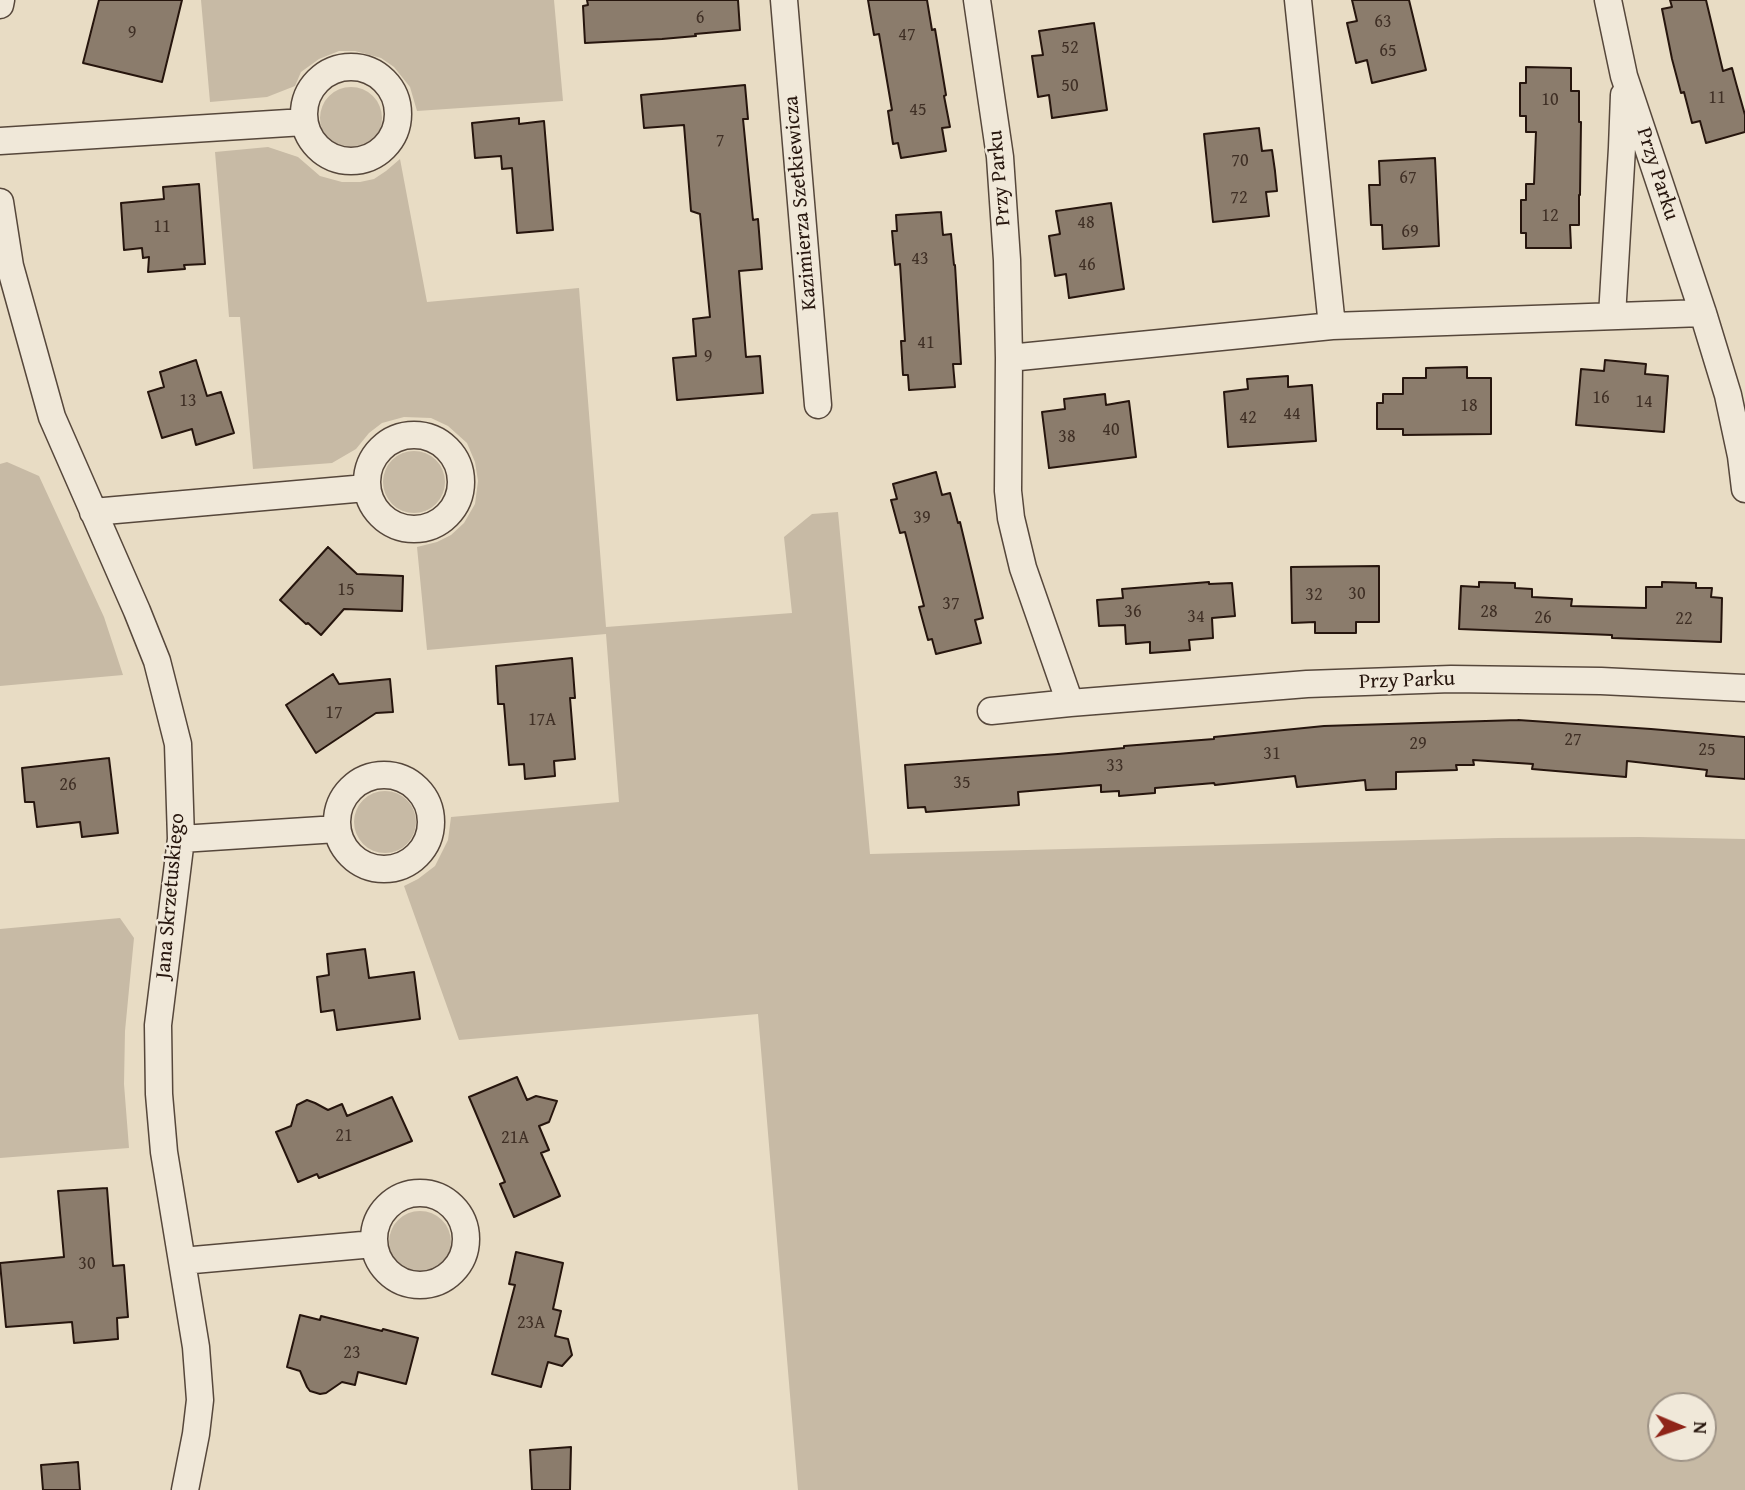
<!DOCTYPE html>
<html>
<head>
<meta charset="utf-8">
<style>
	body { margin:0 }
	#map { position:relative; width:1745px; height:1490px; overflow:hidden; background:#e8dcc4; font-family:"Gentium Book Plus",serif }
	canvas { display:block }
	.north { position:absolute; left:1647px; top:1392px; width:70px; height:70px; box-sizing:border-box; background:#f0e8d9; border:2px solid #9f9487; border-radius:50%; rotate:92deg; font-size:19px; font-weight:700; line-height:28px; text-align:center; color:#26150d }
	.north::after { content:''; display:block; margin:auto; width:24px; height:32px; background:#8f2418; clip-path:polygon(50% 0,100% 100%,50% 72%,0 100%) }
</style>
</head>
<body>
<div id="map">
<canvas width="1745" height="1490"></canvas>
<div class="north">N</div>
</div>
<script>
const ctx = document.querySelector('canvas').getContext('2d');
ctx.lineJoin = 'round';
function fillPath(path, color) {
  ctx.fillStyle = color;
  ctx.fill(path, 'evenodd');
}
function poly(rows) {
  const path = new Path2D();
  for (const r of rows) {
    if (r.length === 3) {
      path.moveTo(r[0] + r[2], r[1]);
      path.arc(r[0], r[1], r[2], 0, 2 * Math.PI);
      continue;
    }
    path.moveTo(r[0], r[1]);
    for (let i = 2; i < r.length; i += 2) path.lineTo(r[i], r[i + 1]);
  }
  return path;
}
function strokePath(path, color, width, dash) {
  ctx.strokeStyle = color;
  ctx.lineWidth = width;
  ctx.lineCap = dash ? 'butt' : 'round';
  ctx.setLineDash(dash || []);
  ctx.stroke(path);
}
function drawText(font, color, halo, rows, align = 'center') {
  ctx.font = font + ' "Gentium Book Plus",serif';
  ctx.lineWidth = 5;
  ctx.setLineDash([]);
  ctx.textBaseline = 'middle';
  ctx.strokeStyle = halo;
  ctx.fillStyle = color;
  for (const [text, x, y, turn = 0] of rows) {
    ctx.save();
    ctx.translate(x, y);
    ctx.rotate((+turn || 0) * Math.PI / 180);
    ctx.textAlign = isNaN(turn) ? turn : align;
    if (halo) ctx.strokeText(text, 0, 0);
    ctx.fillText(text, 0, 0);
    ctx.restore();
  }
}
fillPath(poly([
	[201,0,554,0,563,101,417,111,410,87,394,67,381,58,355,51,339,51,319,59,301,72,295,86,267,97,210,102],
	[351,118,31],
	[268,147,298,157,320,176,342,182,360,182,374,179,386,171,400,159,427,302,579,288,606,627,792,613,784,537,812,514,838,512,870,854,1498,838,1639,837,1745,839,1745,1490,798,1490,758,1014,459,1040,404,886,418,879,435,866,448,840,451,817,619,802,606,634,427,650,417,547,437,542,451,535,464,523,475,504,478,481,475,462,467,443,448,426,431,418,404,417,382,423,369,433,356,449,332,463,253,469,240,317,229,317,215,152],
	[1661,1406,1703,1406,1703,1448,1661,1448],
	[414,482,31],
	[7,462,39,476,104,617,123,675,0,686,0,464],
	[385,822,31],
	[120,918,134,938,125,1031,124,1084,129,1148,0,1158,0,929],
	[420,1242,31]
]), '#c7baa5');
const building = poly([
	[99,0,182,0,162,82,83,63,99,0],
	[587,0,738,0,740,30,695,34,696,36,662,39,585,43,583,6,588,5,587,0],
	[868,0,927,0,932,30,935,29,946,95,944,96,950,127,942,128,946,151,901,158,898,143,893,144,888,111,892,110,879,34,874,35,868,0],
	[1352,0,1409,0,1426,70,1372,83,1367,60,1356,63,1347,23,1357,21,1352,0],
	[1670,0,1706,0,1723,71,1732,68,1736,83,1745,115,1745,132,1706,143,1700,121,1692,123,1684,92,1681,93,1672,59,1662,9,1672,7,1670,0],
	[1094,23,1107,110,1052,118,1049,95,1038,97,1032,56,1043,55,1039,31,1094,23],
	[1526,67,1571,68,1571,91,1579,91,1579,122,1581,122,1580,195,1579,195,1579,225,1570,225,1571,248,1526,248,1526,233,1521,233,1521,200,1526,200,1526,184,1534,184,1536,132,1526,132,1526,116,1520,116,1520,83,1526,83,1526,67],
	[745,85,748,119,743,119,753,220,758,219,762,269,739,271,746,357,760,356,763,393,677,400,673,358,696,356,693,319,710,317,700,214,691,211,684,125,644,128,641,95,745,85],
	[519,118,519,124,544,121,553,230,517,233,512,168,502,169,501,156,475,158,472,123,519,118],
	[1259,128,1262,151,1272,150,1275,171,1277,191,1266,192,1269,216,1213,222,1204,134,1259,128],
	[1435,158,1439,246,1383,249,1382,225,1371,225,1369,185,1380,185,1379,161,1435,158],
	[199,184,205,264,184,265,185,269,148,272,149,257,143,258,142,248,124,250,121,203,164,199,163,187,199,184],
	[1111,203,1124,289,1069,298,1066,274,1055,276,1049,236,1060,234,1056,211,1111,203],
	[941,212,943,235,951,234,954,265,955,265,961,364,953,364,955,387,909,390,908,375,903,375,901,341,905,341,900,264,895,265,892,231,897,231,896,215,941,212],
	[196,360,207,396,221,392,234,433,196,445,192,429,162,438,148,392,164,387,160,372,196,360],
	[1605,360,1646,364,1645,374,1668,376,1664,432,1576,425,1581,369,1604,371,1605,360],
	[1467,367,1467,378,1491,378,1491,434,1403,435,1403,429,1377,429,1377,403,1383,403,1383,394,1403,394,1403,378,1426,378,1426,368,1467,367],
	[1288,376,1288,387,1312,385,1316,441,1228,447,1224,392,1248,389,1247,379,1288,376],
	[1105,394,1106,405,1129,401,1136,457,1049,468,1042,412,1065,409,1064,399,1105,394],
	[936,472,942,495,950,493,958,523,960,522,983,618,975,620,981,643,936,654,932,639,928,640,919,607,924,606,905,532,900,533,891,500,897,499,893,484,936,472],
	[328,547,357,574,403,576,402,611,344,609,321,635,308,623,306,624,280,600,328,547],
	[1379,566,1379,622,1356,622,1356,633,1315,633,1315,622,1292,623,1291,567,1379,566],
	[1209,582,1209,584,1232,583,1235,616,1212,618,1213,638,1189,640,1190,650,1150,653,1150,642,1126,644,1125,625,1099,626,1097,600,1123,598,1122,589,1209,582],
	[1479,582,1515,583,1515,588,1532,589,1532,597,1572,599,1571,606,1646,608,1646,587,1662,587,1662,582,1696,583,1696,588,1712,588,1711,597,1722,598,1721,642,1612,638,1612,635,1459,629,1461,586,1479,587,1479,582],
	[572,658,575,698,570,698,575,759,554,761,555,776,525,779,524,764,509,765,504,704,498,704,496,666,572,658],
	[333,674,339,684,390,679,393,712,376,713,316,753,286,705,333,674],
	[1518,720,1651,729,1745,737,1745,779,1706,776,1707,770,1627,761,1626,777,1532,769,1533,764,1473,760,1474,765,1456,765,1457,770,1396,772,1396,789,1366,790,1365,780,1297,787,1295,776,1215,785,1214,783,1155,788,1155,793,1119,796,1119,791,1101,792,1101,785,1018,792,1019,805,926,812,925,807,908,808,905,765,1058,754,1124,748,1124,746,1214,739,1214,737,1324,726,1518,720],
	[109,758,118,833,82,837,80,822,37,827,34,802,25,802,22,768,109,758],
	[365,949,369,978,414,972,420,1019,337,1030,334,1010,321,1012,317,977,329,975,327,954,365,949],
	[517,1077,527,1100,536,1096,557,1101,549,1122,539,1126,549,1150,541,1153,560,1196,514,1217,500,1184,505,1182,469,1097,517,1077],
	[392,1097,412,1141,319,1178,317,1174,298,1182,276,1132,291,1126,297,1105,307,1100,315,1103,328,1110,342,1104,347,1116,392,1097],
	[107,1188,113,1266,124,1265,128,1317,117,1318,118,1339,74,1343,72,1322,6,1327,0,1263,64,1257,58,1191,107,1188],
	[516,1252,563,1263,553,1309,561,1311,555,1336,568,1339,572,1355,562,1366,548,1362,541,1387,492,1374,515,1285,509,1284,516,1252],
	[300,1315,320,1320,321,1316,382,1331,383,1329,418,1338,406,1384,358,1372,355,1385,342,1382,326,1393,320,1394,310,1391,307,1387,300,1371,287,1367,300,1315],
	[571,1447,570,1490,532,1490,530,1450,571,1447],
	[78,1462,80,1490,43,1490,41,1465,78,1462]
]);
fillPath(building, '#8b7c6c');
strokePath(building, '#26150d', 2);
const street = poly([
	[784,0,818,405],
	[977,0,1000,157,1007,260,1009,358,1008,491,1011,518,1023,568,1070,703,1307,684,1451,679,1601,681,1745,688],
	[1298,0,1332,326],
	[1608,0,1624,76,1703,313,1728,395,1741,456,1745,489],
	[0,5,1,0],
	[351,114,47],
	[0,141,304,122],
	[0,202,10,266,52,417,137,611,157,661,178,744,181,839,158,1025,159,1094,164,1152,196,1347,200,1400,196,1434,185,1490],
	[1612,316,1622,148,1624,95],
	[1009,358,1332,326,1703,313],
	[414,482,47],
	[93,512,366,488],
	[991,711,1070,703],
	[384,822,47],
	[181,839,337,829],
	[420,1239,46],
	[182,1261,374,1244]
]);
strokePath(street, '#56473b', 29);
strokePath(street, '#f0e8d9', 26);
drawText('18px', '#3f2f25', null, [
	["6",700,18],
	["63",1383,22],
	["9",132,33],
	["47",907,35],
	["52",1070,48],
	["65",1388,51],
	["50",1070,86],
	["11",1717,98],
	["10",1550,100],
	["45",918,110],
	["7",720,141],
	["70",1240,161],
	["67",1408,178],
	["72",1239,198],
	["12",1550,216],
	["48",1086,223],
	["11",162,227],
	["69",1410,232],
	["43",920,259],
	["46",1087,265],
	["41",926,343],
	["9",708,357],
	["16",1601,398],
	["13",188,401],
	["14",1644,402],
	["18",1469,406],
	["44",1292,414],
	["42",1248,418],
	["40",1111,430],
	["38",1067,437],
	["39",922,518],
	["15",346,590],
	["30",1357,594],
	["32",1314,595],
	["37",951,604],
	["36",1133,612],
	["28",1489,612],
	["34",1196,617],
	["26",1543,618],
	["22",1684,619],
	["17",334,713],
	["17A",542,720],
	["27",1573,740],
	["29",1418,744],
	["25",1707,750],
	["31",1272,754],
	["33",1115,766],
	["35",962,783],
	["26",68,785],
	["21",344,1136],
	["21A",515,1138],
	["30",87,1264],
	["23A",531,1323],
	["23",352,1353]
]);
drawText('21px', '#26150d', '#f0e8d9', [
	["Przy Parku",1657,174,72],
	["Przy Parku",1000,178,-95],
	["Kazimierza Szetkiewicza",801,203,-95],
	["Przy Parku",1407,681,-2],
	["Jana Skrzetuskiego",171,896,-85]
]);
</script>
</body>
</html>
